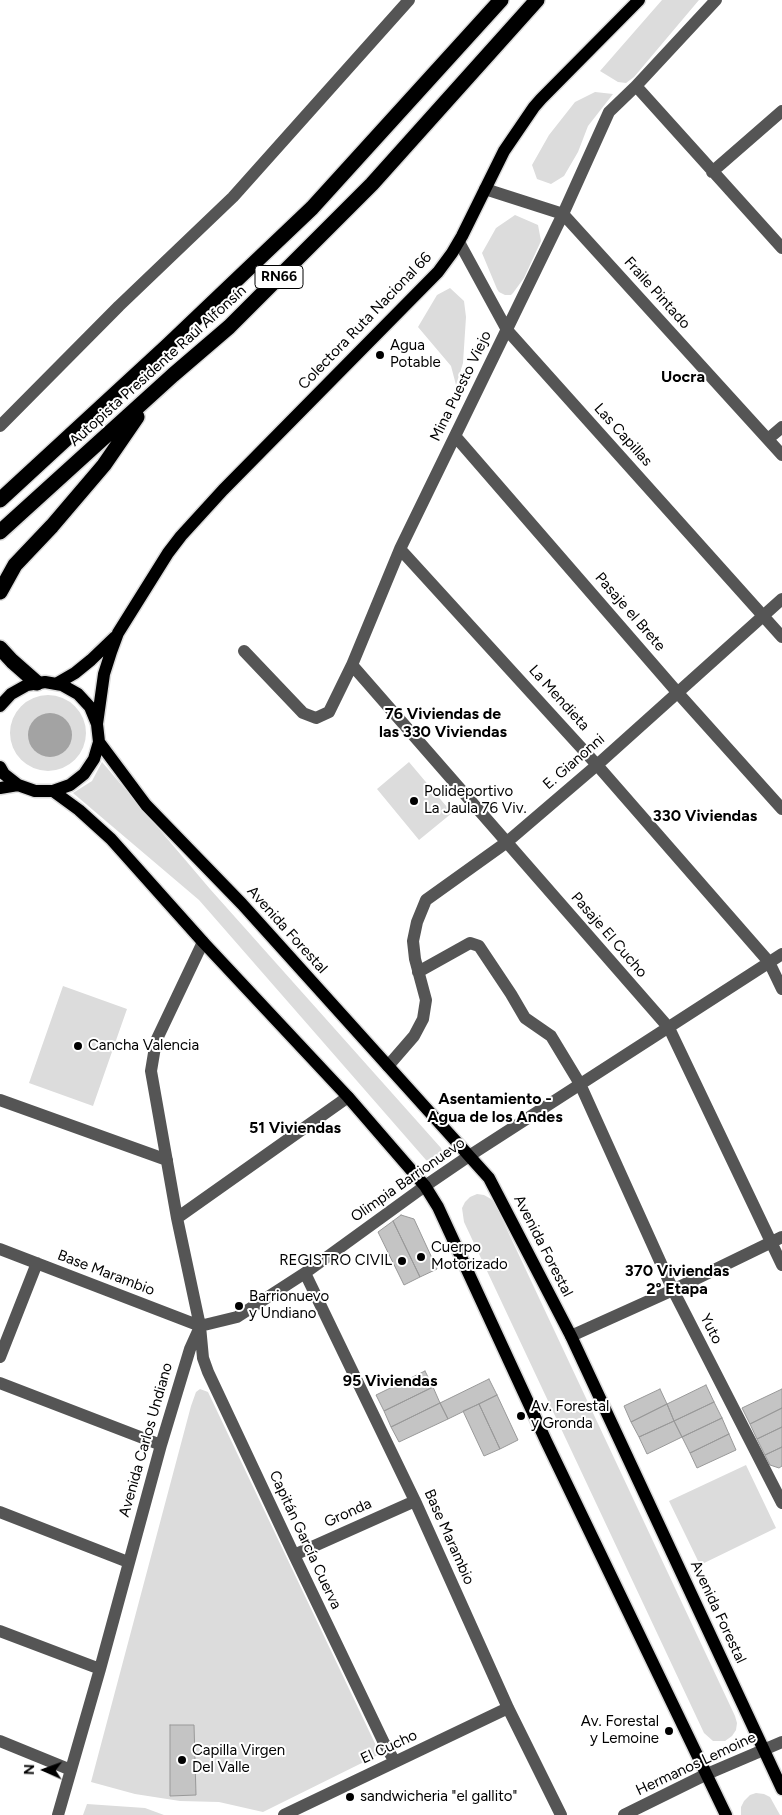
<!DOCTYPE html>
<html>
<head>
<meta charset="utf-8">
<style>
	body { margin:0 }
	#map { position:relative; width:782px; height:1815px; overflow:hidden; background:#fff; font-family:Figtree,sans-serif }
	canvas { display:block }
	.north { position:absolute; left:20px; top:1745px; width:50px; height:50px; -webkit-text-stroke:4px #fff; paint-order:stroke; rotate:272deg; font-size:14px; font-weight:700; line-height:20px; text-align:center; color:#000 }
	.north::after { content:''; display:block; margin:auto; width:18px; height:22px; background:#000; clip-path:polygon(50% 0,100% 100%,50% 72%,0 100%) }
</style>
</head>
<body>
<div id="map">
<canvas width="782" height="1815"></canvas>
<div class="north">N</div>
</div>
<script>
const ctx = document.querySelector('canvas').getContext('2d');
ctx.lineJoin = 'round';
function fillPath(path, color) {
  ctx.fillStyle = color;
  ctx.fill(path, 'evenodd');
}
function poly(rows) {
  const path = new Path2D();
  for (const r of rows) {
    if (r.length === 3) {
      path.moveTo(r[0] + r[2], r[1]);
      path.arc(r[0], r[1], r[2], 0, 2 * Math.PI);
      continue;
    }
    path.moveTo(r[0], r[1]);
    for (let i = 2; i < r.length; i += 2) path.lineTo(r[i], r[i + 1]);
  }
  return path;
}
function strokePath(path, color, width, dash) {
  ctx.strokeStyle = color;
  ctx.lineWidth = width;
  ctx.lineCap = dash ? 'butt' : 'round';
  ctx.setLineDash(dash || []);
  ctx.stroke(path);
}
function drawText(font, color, halo, rows, align = 'center') {
  ctx.font = font + ' Figtree,sans-serif';
  ctx.lineWidth = 4;
  ctx.setLineDash([]);
  ctx.textBaseline = 'middle';
  ctx.strokeStyle = halo;
  ctx.fillStyle = color;
  for (const [text, x, y, turn = 0] of rows) {
    ctx.save();
    ctx.translate(x, y);
    ctx.rotate((+turn || 0) * Math.PI / 180);
    ctx.textAlign = isNaN(turn) ? turn : align;
    if (halo) ctx.strokeText(text, 0, 0);
    ctx.fillText(text, 0, 0);
    ctx.restore();
  }
}
fillPath(poly([
	[662,0,699,0,634,77,626,83,618,82,600,71],
	[595,92,613,94,588,126,578,152,564,176,551,184,537,179,532,165,549,135,575,102],
	[515,215,538,225,541,241,524,278,513,293,511,295,505,295,499,292,497,289,482,253,496,228],
	[450,288,464,301,466,317,463,363,456,385,451,366,418,327,437,295],
	[48,733,38],
	[102,762,210,889,441,1148,443,1156,439,1162,432,1164,426,1160,199,900,73,793,92,781],
	[409,762,452,813,419,840,377,789],
	[63,986,127,1009,93,1106,29,1083],
	[477,1194,484,1195,491,1199,495,1204,735,1716,737,1723,736,1730,732,1736,725,1741,713,1741,704,1733,464,1222,462,1208,465,1202,470,1197],
	[200,1389,208,1392,380,1754,263,1812,219,1802,180,1801,135,1794,91,1782,191,1406,196,1392],
	[746,1465,776,1528,700,1565,669,1501],
	[756,1793,764,1794,770,1797,780,1815,741,1815,741,1807,744,1801,750,1795],
	[87,1804,145,1808,164,1815,83,1815]
]), '#dcdcdc');
fillPath(poly([
	[50,735,22]
]), '#a3a3a3');
const building = poly([
	[401,1215,414,1219,437,1269,420,1277,393,1221,401,1215],
	[393,1221,420,1277,404,1285,378,1232,393,1221],
	[425,1371,433,1387,384,1411,376,1395,425,1371],
	[489,1379,497,1395,448,1419,440,1403,489,1379],
	[706,1385,714,1402,674,1421,667,1404,706,1385],
	[433,1387,440,1403,391,1427,384,1411,433,1387],
	[660,1389,667,1404,631,1422,624,1406,660,1389],
	[782,1389,782,1408,750,1424,742,1408,782,1389],
	[497,1395,518,1440,500,1449,479,1404,497,1395],
	[714,1402,722,1418,682,1437,674,1421,714,1402],
	[440,1403,448,1419,399,1442,391,1427,440,1403],
	[479,1404,500,1449,484,1456,463,1411,479,1404],
	[667,1404,674,1421,639,1437,631,1422,667,1404],
	[782,1408,782,1427,757,1439,750,1424,782,1408],
	[722,1418,729,1434,690,1453,682,1437,722,1418],
	[674,1421,682,1437,647,1454,639,1437,674,1421],
	[782,1427,782,1447,765,1455,757,1439,782,1427],
	[729,1434,736,1450,697,1468,690,1453,729,1434],
	[782,1447,782,1466,779,1468,770,1465,765,1455,782,1447],
	[170,1725,194,1725,196,1795,170,1796,170,1725]
]);
fillPath(building, '#c4c4c4');
strokePath(building, '#999', 1);
const major = poly([
	[56,684,75,673,91,660,115,637],
	[0,706,11,694,27,685,45,682,62,685,78,694,90,707,97,724],
	[99,742,146,805,242,904,489,1178,571,1336,782,1789],
	[0,767,4,774,18,785,35,791,53,791,70,785,84,774,94,759,99,742,97,724,104,674,111,652,118,633,168,553,181,536,223,490,438,272,452,253,462,236,504,151,534,107,541,99,639,0],
	[0,788,18,785],
	[53,791,79,810,111,839,203,942,348,1097,425,1186,438,1207,546,1441,726,1815]
]);
const highway = poly([
	[0,500,167,346,312,208,501,0],
	[0,532,173,375,229,327,372,184,537,0],
	[0,592,15,565,52,526,104,465,137,417],
	[0,648,12,661,37,683]
]);
strokePath(major, '#dbdbdb', 15);
strokePath(highway, '#dbdbdb', 18);
strokePath(poly([
	[636,86,782,248],
	[712,172,782,111],
	[485,189,563,214,782,455],
	[459,242,507,330,782,637],
	[0,426,119,306,233,197,409,0],
	[455,436,677,692,782,809],
	[768,439,782,427],
	[400,549,597,765,769,962,782,989],
	[244,651,303,713,316,718,329,712,352,665,400,549,563,214,609,112,636,86,716,0],
	[352,665,669,1028,782,1265],
	[203,942,156,1041,151,1071,177,1218,200,1326,203,1358,208,1372,294,1555,384,1743,395,1762],
	[418,972,470,943,479,946,511,994,525,1018,551,1036,580,1084,673,1290,782,1503],
	[388,1066,414,1036,423,1019,426,1000,415,959,413,941,417,922,426,900,507,842,597,765,782,599],
	[0,1100,167,1160],
	[177,1218,348,1097],
	[0,1249,200,1326],
	[305,1273,415,1501,508,1708,561,1815],
	[200,1326,237,1317,305,1273,425,1186,469,1156,782,954],
	[571,1336,673,1290,782,1237],
	[0,1357,37,1263],
	[0,1383,161,1445],
	[0,1512,128,1562],
	[294,1555,415,1501],
	[0,1631,100,1669],
	[0,1741,71,1770],
	[58,1815,100,1669,161,1445,190,1349,199,1329],
	[284,1815,508,1708],
	[624,1815,707,1774,782,1742]
]), '#555', 12);
strokePath(major, '#000', 12);
strokePath(highway, '#000', 15);
for (const [x, y, r, color] of [
	[380,355,5,"#000"],
	[414,801,5,"#000"],
	[78,1046,5,"#000"],
	[421,1257,5,"#000"],
	[402,1261,5,"#000"],
	[239,1306,5,"#000"],
	[521,1416,5,"#000"],
	[669,1731,5,"#000"],
	[182,1760,5,"#000"],
	[350,1797,5,"#000"]
]) {
  const dot = new Path2D();
  dot.arc(x, y, r, 0, 2 * Math.PI);
  ctx.fillStyle = color;
  ctx.fill(dot);
  strokePath(dot, '#fff', 2);
}
for (const [x, y, w] of [
	[279,277,48]
]) {
  const box = new Path2D();
  box.roundRect(x - w / 2, y - 11.5, w, 23, 4);
  ctx.fillStyle = '#fff';
  ctx.fill(box);
  strokePath(box, '#000', 1);
}
drawText('bold 14px', '#000', null, [
	["RN66",279,277]
]);
drawText('15px', '#000', '#fff', [
	["Fraile Pintado",657,293,48],
	["Colectora Ruta Nacional 66",365,321,-46],
	["Autopista Presidente Raúl Alfonsín",158,366,-42],
	["Mina Puesto Viejo",461,386,-64],
	["Las Capillas",623,435,48],
	["Pasaje el Brete",630,612,49],
	["La Mendieta",559,698,48],
	["E. Gianonni",574,762,-41],
	["Avenida Forestal",287,930,48],
	["Pasaje El Cucho",609,935,49],
	["Olimpia Barrionuevo",408,1180,-35],
	["Avenida Forestal",543,1246,63],
	["Base Marambio",106,1273,21],
	["Yuto",711,1329,63],
	["Avenida Carlos Undiano",146,1440,-74],
	["Gronda",348,1513,-24],
	["Base Marambio",449,1537,66],
	["Capitán García Cuerva",305,1540,65],
	["Avenida Forestal",718,1612,65],
	["El Cucho",389,1747,-25],
	["Hermanos Lemoine",696,1764,-25]
]);
drawText('15px', '#000', '#fff', [
	["Agua",390,346],
	["Potable",390,363],
	["Polideportivo",424,792],
	["La Jaula 76 Viv.",424,809],
	["Cancha Valencia",88,1046],
	["Cuerpo",431,1248],
	["Motorizado",431,1265],
	["REGISTRO CIVIL",392,1261,"right"],
	["Barrionuevo",249,1297],
	["y Undiano",249,1314],
	["Av. Forestal",531,1407],
	["y Gronda",531,1424],
	["Av. Forestal",659,1722,"right"],
	["y Lemoine",659,1739,"right"],
	["Capilla Virgen",192,1751],
	["Del Valle",192,1768],
	["sandwicheria \"el gallito\"",360,1797]
], 'left');
drawText('bold 16px', '#000', '#fff', [
	["Uocra",683,377],
	["76 Viviendas de",443,714],
	["las 330 Viviendas",443,732],
	["330 Viviendas",705,816],
	["Asentamiento -",495,1099],
	["Agua de los Andes",495,1117],
	["51 Viviendas",295,1128],
	["370 Viviendas",677,1271],
	["2° Etapa",677,1289],
	["95 Viviendas",390,1381]
]);
</script>
</body>
</html>
